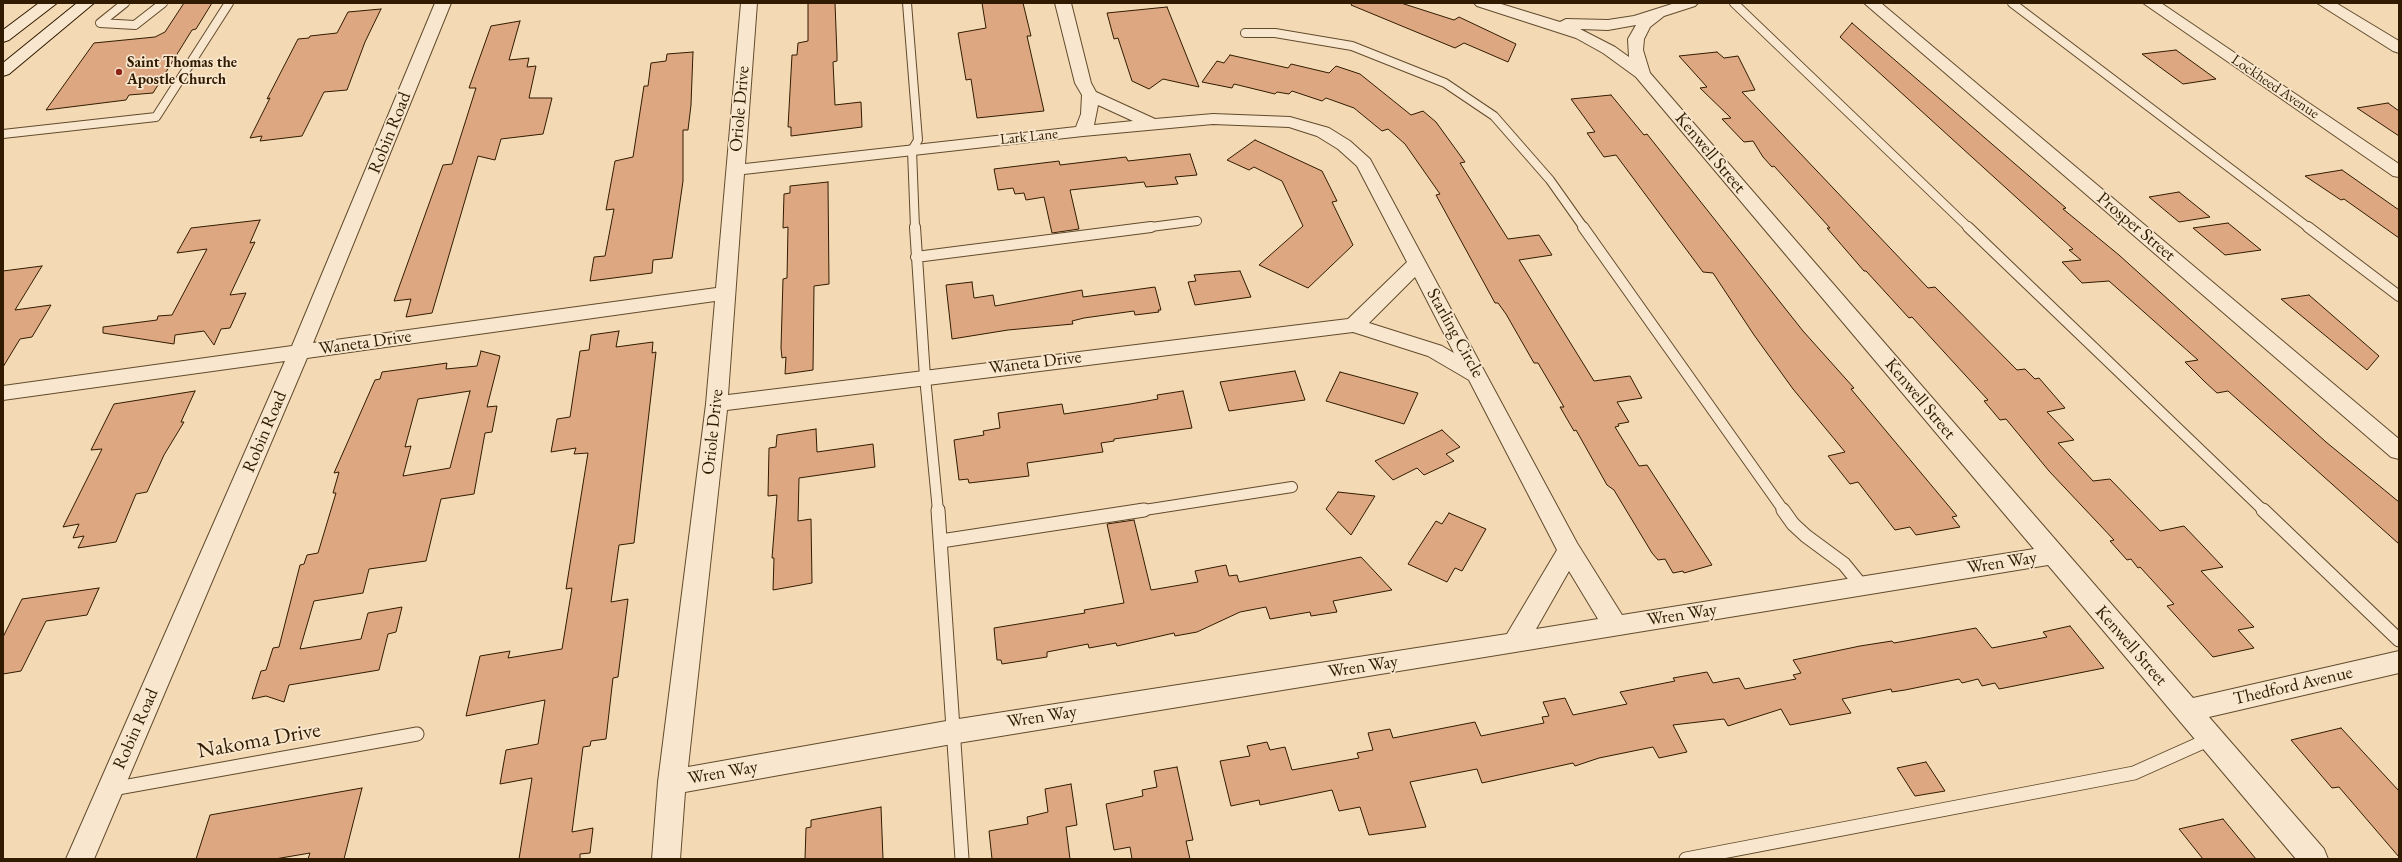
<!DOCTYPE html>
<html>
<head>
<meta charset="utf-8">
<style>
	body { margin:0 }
	#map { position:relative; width:2402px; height:862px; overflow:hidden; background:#f4dab4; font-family:"EB Garamond",serif }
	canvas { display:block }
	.frame { position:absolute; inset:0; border:4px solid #311b00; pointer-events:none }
</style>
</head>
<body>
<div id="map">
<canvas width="2402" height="862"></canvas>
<div class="frame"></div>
</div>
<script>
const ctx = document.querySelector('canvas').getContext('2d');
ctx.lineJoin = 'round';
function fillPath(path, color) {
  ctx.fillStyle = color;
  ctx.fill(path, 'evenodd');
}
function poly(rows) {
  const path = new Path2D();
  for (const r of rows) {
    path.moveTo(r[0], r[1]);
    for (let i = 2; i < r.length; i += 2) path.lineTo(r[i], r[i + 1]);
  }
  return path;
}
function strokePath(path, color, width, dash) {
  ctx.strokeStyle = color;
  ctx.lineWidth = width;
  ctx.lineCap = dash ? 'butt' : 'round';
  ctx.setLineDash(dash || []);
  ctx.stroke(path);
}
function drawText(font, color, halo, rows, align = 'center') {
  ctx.font = font + ' "EB Garamond",serif';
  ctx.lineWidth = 3.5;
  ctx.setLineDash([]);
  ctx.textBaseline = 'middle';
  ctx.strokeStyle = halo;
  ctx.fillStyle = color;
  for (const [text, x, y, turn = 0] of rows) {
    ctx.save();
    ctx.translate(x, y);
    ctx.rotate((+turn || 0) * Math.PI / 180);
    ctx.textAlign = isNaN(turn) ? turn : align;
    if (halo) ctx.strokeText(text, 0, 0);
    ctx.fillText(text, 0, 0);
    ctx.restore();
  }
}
const building = poly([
	[184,3,212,3,196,29,192,30,153,93,129,95,126,100,46,110,94,43,155,37,165,32,184,3],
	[808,3,835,3,837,55,837,61,833,62,835,105,861,102,862,127,791,136,791,127,788,127,792,55,797,55,798,43,808,41,808,3],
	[982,3,1023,3,1031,36,1027,36,1044,111,977,118,971,79,966,80,958,33,986,28,982,3],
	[1352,3,1401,3,1454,20,1459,17,1516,44,1508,62,1464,43,1455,48,1351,5,1352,3],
	[1167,7,1199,87,1163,79,1149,89,1132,81,1118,38,1114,39,1107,13,1167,7],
	[381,9,365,42,347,90,324,92,302,136,260,141,262,136,250,138,270,98,267,99,298,39,309,38,310,36,337,33,348,12,381,9],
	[520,21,509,60,529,58,527,67,536,66,529,98,552,98,543,134,501,139,495,160,478,156,432,313,406,317,411,299,394,301,443,165,452,164,476,88,469,88,491,26,520,21],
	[1852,23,2066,208,2063,209,2119,255,2326,442,2399,502,2399,544,2228,391,2217,393,2205,382,2185,362,2198,360,2109,281,2082,283,2062,262,2081,260,2069,250,2073,249,1840,37,1852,23],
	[2176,50,2216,79,2183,84,2142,54,2176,50],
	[693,52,691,105,688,130,683,130,683,181,672,258,653,260,652,273,590,281,594,257,605,256,614,209,606,210,615,161,633,157,644,86,648,86,651,63,666,61,667,54,693,52],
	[1717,52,1724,58,1738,56,1755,90,1742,92,1928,288,1935,287,2017,370,2025,369,2035,379,2039,378,2065,408,2047,412,2074,440,2058,443,2093,481,2110,479,2160,531,2184,526,2223,567,2201,571,2254,627,2238,630,2254,648,2213,657,2167,606,2174,604,2140,567,2138,568,2131,559,2127,560,2110,541,2114,540,2049,471,2006,419,2000,420,1984,401,1988,400,1912,317,1909,318,1866,271,1864,271,1827,228,1830,228,1774,166,1772,167,1763,157,1753,141,1744,142,1722,119,1731,118,1700,88,1707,87,1679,56,1717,52],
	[1230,55,1288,68,1291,64,1329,73,1336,66,1360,74,1411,115,1423,111,1436,122,1465,162,1460,163,1508,239,1539,235,1552,255,1519,260,1594,381,1630,376,1642,398,1617,402,1629,422,1618,424,1619,426,1615,427,1639,466,1647,465,1712,565,1684,573,1683,571,1673,573,1665,559,1658,560,1652,553,1614,490,1607,485,1576,430,1574,431,1560,407,1564,407,1538,363,1534,363,1506,314,1498,303,1495,303,1436,195,1440,194,1405,144,1388,129,1382,131,1354,108,1326,98,1322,101,1292,91,1289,94,1277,92,1275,94,1234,84,1232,88,1202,82,1217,61,1224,63,1230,55],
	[1611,95,1644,135,1647,134,1803,331,1854,388,1851,389,1957,516,1952,517,1960,527,1916,535,1910,527,1895,530,1858,482,1850,484,1828,456,1845,452,1793,389,1754,335,1713,273,1703,272,1616,155,1604,157,1587,133,1595,132,1571,99,1611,95],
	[2388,103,2399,111,2399,136,2357,108,2388,103],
	[1255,140,1322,171,1337,201,1332,202,1353,245,1308,288,1259,265,1303,226,1282,181,1254,167,1249,170,1227,160,1255,140],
	[1190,154,1197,175,1175,177,1178,184,1146,187,1144,182,1070,190,1079,229,1052,233,1044,197,1026,200,1024,193,1015,194,1013,188,998,190,994,169,1059,161,1060,165,1126,157,1128,161,1190,154],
	[2342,170,2399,210,2399,238,2344,199,2341,200,2305,176,2342,170],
	[828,182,829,284,814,286,813,370,785,374,786,357,782,358,781,348,783,279,787,278,788,227,783,228,784,194,790,193,790,186,828,182],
	[2179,192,2210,217,2179,222,2149,197,2179,192],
	[260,220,250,243,255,242,230,295,246,293,230,328,221,329,214,345,204,331,175,335,174,344,103,333,103,327,157,320,158,316,172,315,207,249,177,253,191,228,260,220],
	[2228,223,2261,250,2225,255,2193,228,2228,223],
	[42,266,15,310,51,305,32,337,20,339,3,367,3,271,42,266],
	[1240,271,1251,297,1195,305,1188,282,1196,281,1194,275,1240,271],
	[972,282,974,298,993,295,995,306,1082,290,1083,297,1155,287,1161,310,1158,310,1159,312,1135,315,1134,311,1084,318,1072,321,1073,324,1008,330,952,339,946,285,972,282],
	[2309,295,2379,356,2367,370,2281,299,2309,295],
	[619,331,616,347,653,342,652,353,656,352,634,543,619,545,611,602,628,599,618,677,613,678,606,739,591,741,590,746,583,747,572,832,593,828,590,853,580,854,580,859,519,859,532,778,500,784,506,750,538,744,545,700,466,716,480,656,510,651,508,658,562,649,572,588,566,589,588,453,574,454,576,448,551,452,557,419,570,417,580,351,589,350,591,335,619,331],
	[481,351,500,356,487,407,497,406,492,432,485,433,474,494,441,499,426,561,369,569,363,593,314,601,300,649,361,639,368,613,402,607,396,632,388,634,379,670,289,685,284,702,266,696,252,699,261,671,266,670,273,648,279,647,300,565,304,564,307,555,318,553,336,493,333,493,339,472,334,473,375,380,380,379,382,372,426,366,447,363,446,369,477,366,481,351],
	[470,391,450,468,403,476,411,446,405,447,418,399,470,391],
	[1295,371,1305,400,1229,411,1220,382,1295,371],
	[1340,372,1418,393,1404,424,1326,401,1340,372],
	[195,391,181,422,184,422,164,455,147,492,136,494,116,542,78,548,84,536,73,538,79,524,63,527,102,449,91,450,114,404,195,391],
	[1183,391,1192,428,1114,439,1114,441,1101,443,1103,452,1027,463,1029,476,969,483,968,479,959,480,954,440,984,435,983,431,1000,428,998,413,1062,404,1064,414,1130,404,1158,399,1157,395,1183,391],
	[816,429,817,452,873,444,875,467,799,478,798,521,811,519,812,583,773,590,774,558,772,558,777,495,768,496,769,448,776,447,777,435,816,429],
	[1442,430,1460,447,1446,454,1454,461,1424,475,1417,468,1393,480,1375,461,1442,430],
	[1338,492,1375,496,1351,535,1326,509,1338,492],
	[1449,513,1486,529,1462,571,1455,568,1447,582,1408,564,1436,521,1442,524,1449,513],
	[1134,520,1151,590,1198,582,1195,571,1226,565,1229,576,1237,575,1239,582,1361,557,1392,590,1333,601,1337,612,1311,616,1310,612,1270,619,1266,607,1240,612,1197,632,1175,636,1174,633,1117,646,1116,643,1089,648,1088,644,1047,652,1047,657,1002,664,1001,660,997,660,994,628,1085,613,1084,610,1124,603,1107,524,1134,520],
	[99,588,87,615,46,621,21,671,3,674,3,637,22,599,99,588],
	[2070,626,2104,668,1999,689,1995,683,1982,686,1978,679,1962,683,1959,679,1905,690,1892,692,1891,689,1842,699,1851,713,1790,725,1781,709,1728,726,1724,719,1673,725,1687,752,1659,758,1653,747,1599,758,1575,766,1573,763,1482,783,1477,769,1410,782,1426,827,1369,835,1360,807,1339,811,1332,790,1260,805,1259,800,1231,806,1220,761,1250,756,1247,746,1267,742,1270,750,1285,747,1292,770,1359,758,1357,753,1373,750,1368,733,1390,729,1393,738,1475,722,1481,736,1544,723,1542,717,1549,716,1543,702,1565,698,1573,715,1627,704,1620,692,1675,681,1673,678,1707,672,1713,683,1739,678,1745,689,1796,679,1793,675,1801,673,1793,660,1860,646,1892,641,1894,643,1976,628,1992,648,2047,637,2043,632,2070,626],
	[2341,728,2399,791,2399,857,2339,787,2332,788,2291,740,2341,728],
	[1926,762,1945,791,1915,796,1897,768,1926,762],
	[1177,767,1193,840,1186,841,1190,859,1132,859,1130,847,1114,850,1106,804,1143,796,1142,790,1157,787,1154,771,1177,767],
	[1071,784,1077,825,1066,827,1070,859,992,859,989,831,1028,824,1027,817,1048,812,1045,789,1071,784],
	[362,788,344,859,308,859,310,853,275,859,196,859,210,815,362,788],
	[881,807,883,859,805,859,806,828,811,827,811,820,881,807],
	[2223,819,2256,859,2203,859,2179,829,2223,819]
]);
fillPath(building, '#dda782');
strokePath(building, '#311b00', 1);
const laneFar2 = poly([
	[125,3,100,23,135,25,163,3],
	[907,3,918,140,912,150,915,228],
	[1734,3,1969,228],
	[2012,3,2309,228],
	[1245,33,1275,33,1352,46,1445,83,1494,116,1550,180,1584,228],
	[3,134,156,117,229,3],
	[1143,228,1197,221]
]);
const laneFar1 = poly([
	[915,227,925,377,938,511],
	[1583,227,1784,511],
	[1968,227,2264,511],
	[2308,227,2399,296],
	[916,257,1151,227],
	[1138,511,1292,487]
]);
const lane = poly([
	[938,510,962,859],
	[1783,510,1793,524,1806,536,1844,564,1861,585],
	[2263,510,2399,640],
	[941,541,1144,510],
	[112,789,417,734],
	[1686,859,2134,773,2210,739]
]);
const street = poly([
	[435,3,451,3,313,343,716,288,741,3,757,3,745,164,1076,127,1081,114,1082,95,1075,83,1055,3,1071,3,1091,83,1096,92,1155,119,1213,114,1290,117,1329,128,1350,141,1370,159,1577,543,1622,615,2034,549,1636,77,1603,53,1576,38,1477,6,1474,3,1498,3,1560,22,1566,19,1608,20,1634,16,1675,3,1698,3,1695,6,1664,16,1650,27,1644,39,1643,50,1650,73,2193,698,2399,651,2399,673,2209,717,2324,849,2328,859,2296,859,2048,565,952,744,685,792,680,859,652,859,658,782,706,404,715,301,307,358,94,859,66,859,285,361,3,400,3,386,292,346,435,3],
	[1636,25,1628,39,1629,57,1615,47,1580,29,1608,30,1636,25],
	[1098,105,1133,121,1094,125,1098,105],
	[1213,124,1289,127,1317,136,1338,149,1357,166,1407,262,1348,319,728,395,744,174,1083,136,1213,124],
	[1415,277,1454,353,1442,346,1369,323,1415,277],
	[1353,332,1428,356,1469,380,1557,550,1507,634,952,720,688,767,727,410,1353,332],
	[1569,571,1598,619,1536,629,1569,571],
	[1864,3,1881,3,2399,439,2399,459,2391,457,1864,3],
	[2143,3,2161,3,2399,164,2399,177,2393,176,2143,3],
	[2317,3,2336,3,2399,41,2399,53,2393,51,2317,3]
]);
const secondary = poly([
	[39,3,57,3,9,40,3,42,3,30,39,3],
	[77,3,94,3,9,74,3,76,3,63,77,3]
]);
strokePath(laneFar2, '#624b2d', 10);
strokePath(laneFar1, '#624b2d', 12);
strokePath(lane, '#624b2d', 15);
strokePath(street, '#624b2d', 2);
strokePath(secondary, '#311b00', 2);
strokePath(laneFar2, '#f8e7ce', 8);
strokePath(laneFar1, '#f8e7ce', 10);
strokePath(lane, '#f8e7ce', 13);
fillPath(street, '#f8e7ce');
fillPath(secondary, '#f8e7ce');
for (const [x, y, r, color] of [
	[119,72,4,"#8f2418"]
]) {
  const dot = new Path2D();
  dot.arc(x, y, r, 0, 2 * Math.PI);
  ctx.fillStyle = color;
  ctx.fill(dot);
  strokePath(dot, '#f8e7ce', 1.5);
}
drawText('bold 15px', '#311b00', '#f8e7ce', [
	["Saint Thomas the",127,63],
	["Apostle Church",127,80]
], 'left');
drawText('15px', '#311b00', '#f8e7ce', [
	["Lockheed Avenue",2275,87,34],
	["Lark Lane",1029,137,-6]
]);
drawText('18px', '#311b00', '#f8e7ce', [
	["Oriole Drive",740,109,-85],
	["Robin Road",390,133,-68],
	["Kenwell Street",1710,153,50],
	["Prosper Street",2136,227,40],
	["Starling Circle",1455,333,61],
	["Waneta Drive",365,343,-8],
	["Waneta Drive",1035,363,-7],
	["Kenwell Street",1920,399,50],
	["Robin Road",265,432,-67],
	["Oriole Drive",713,432,-84],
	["Wren Way",2002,563,-9],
	["Wren Way",1682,615,-9],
	["Kenwell Street",2131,646,49],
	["Wren Way",1363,667,-9],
	["Thedford Avenue",2293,686,-13],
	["Wren Way",1042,717,-9],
	["Robin Road",136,729,-66],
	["Wren Way",723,773,-10]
]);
drawText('22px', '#311b00', '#f8e7ce', [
	["Nakoma Drive",259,741,-10]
]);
</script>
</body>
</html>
